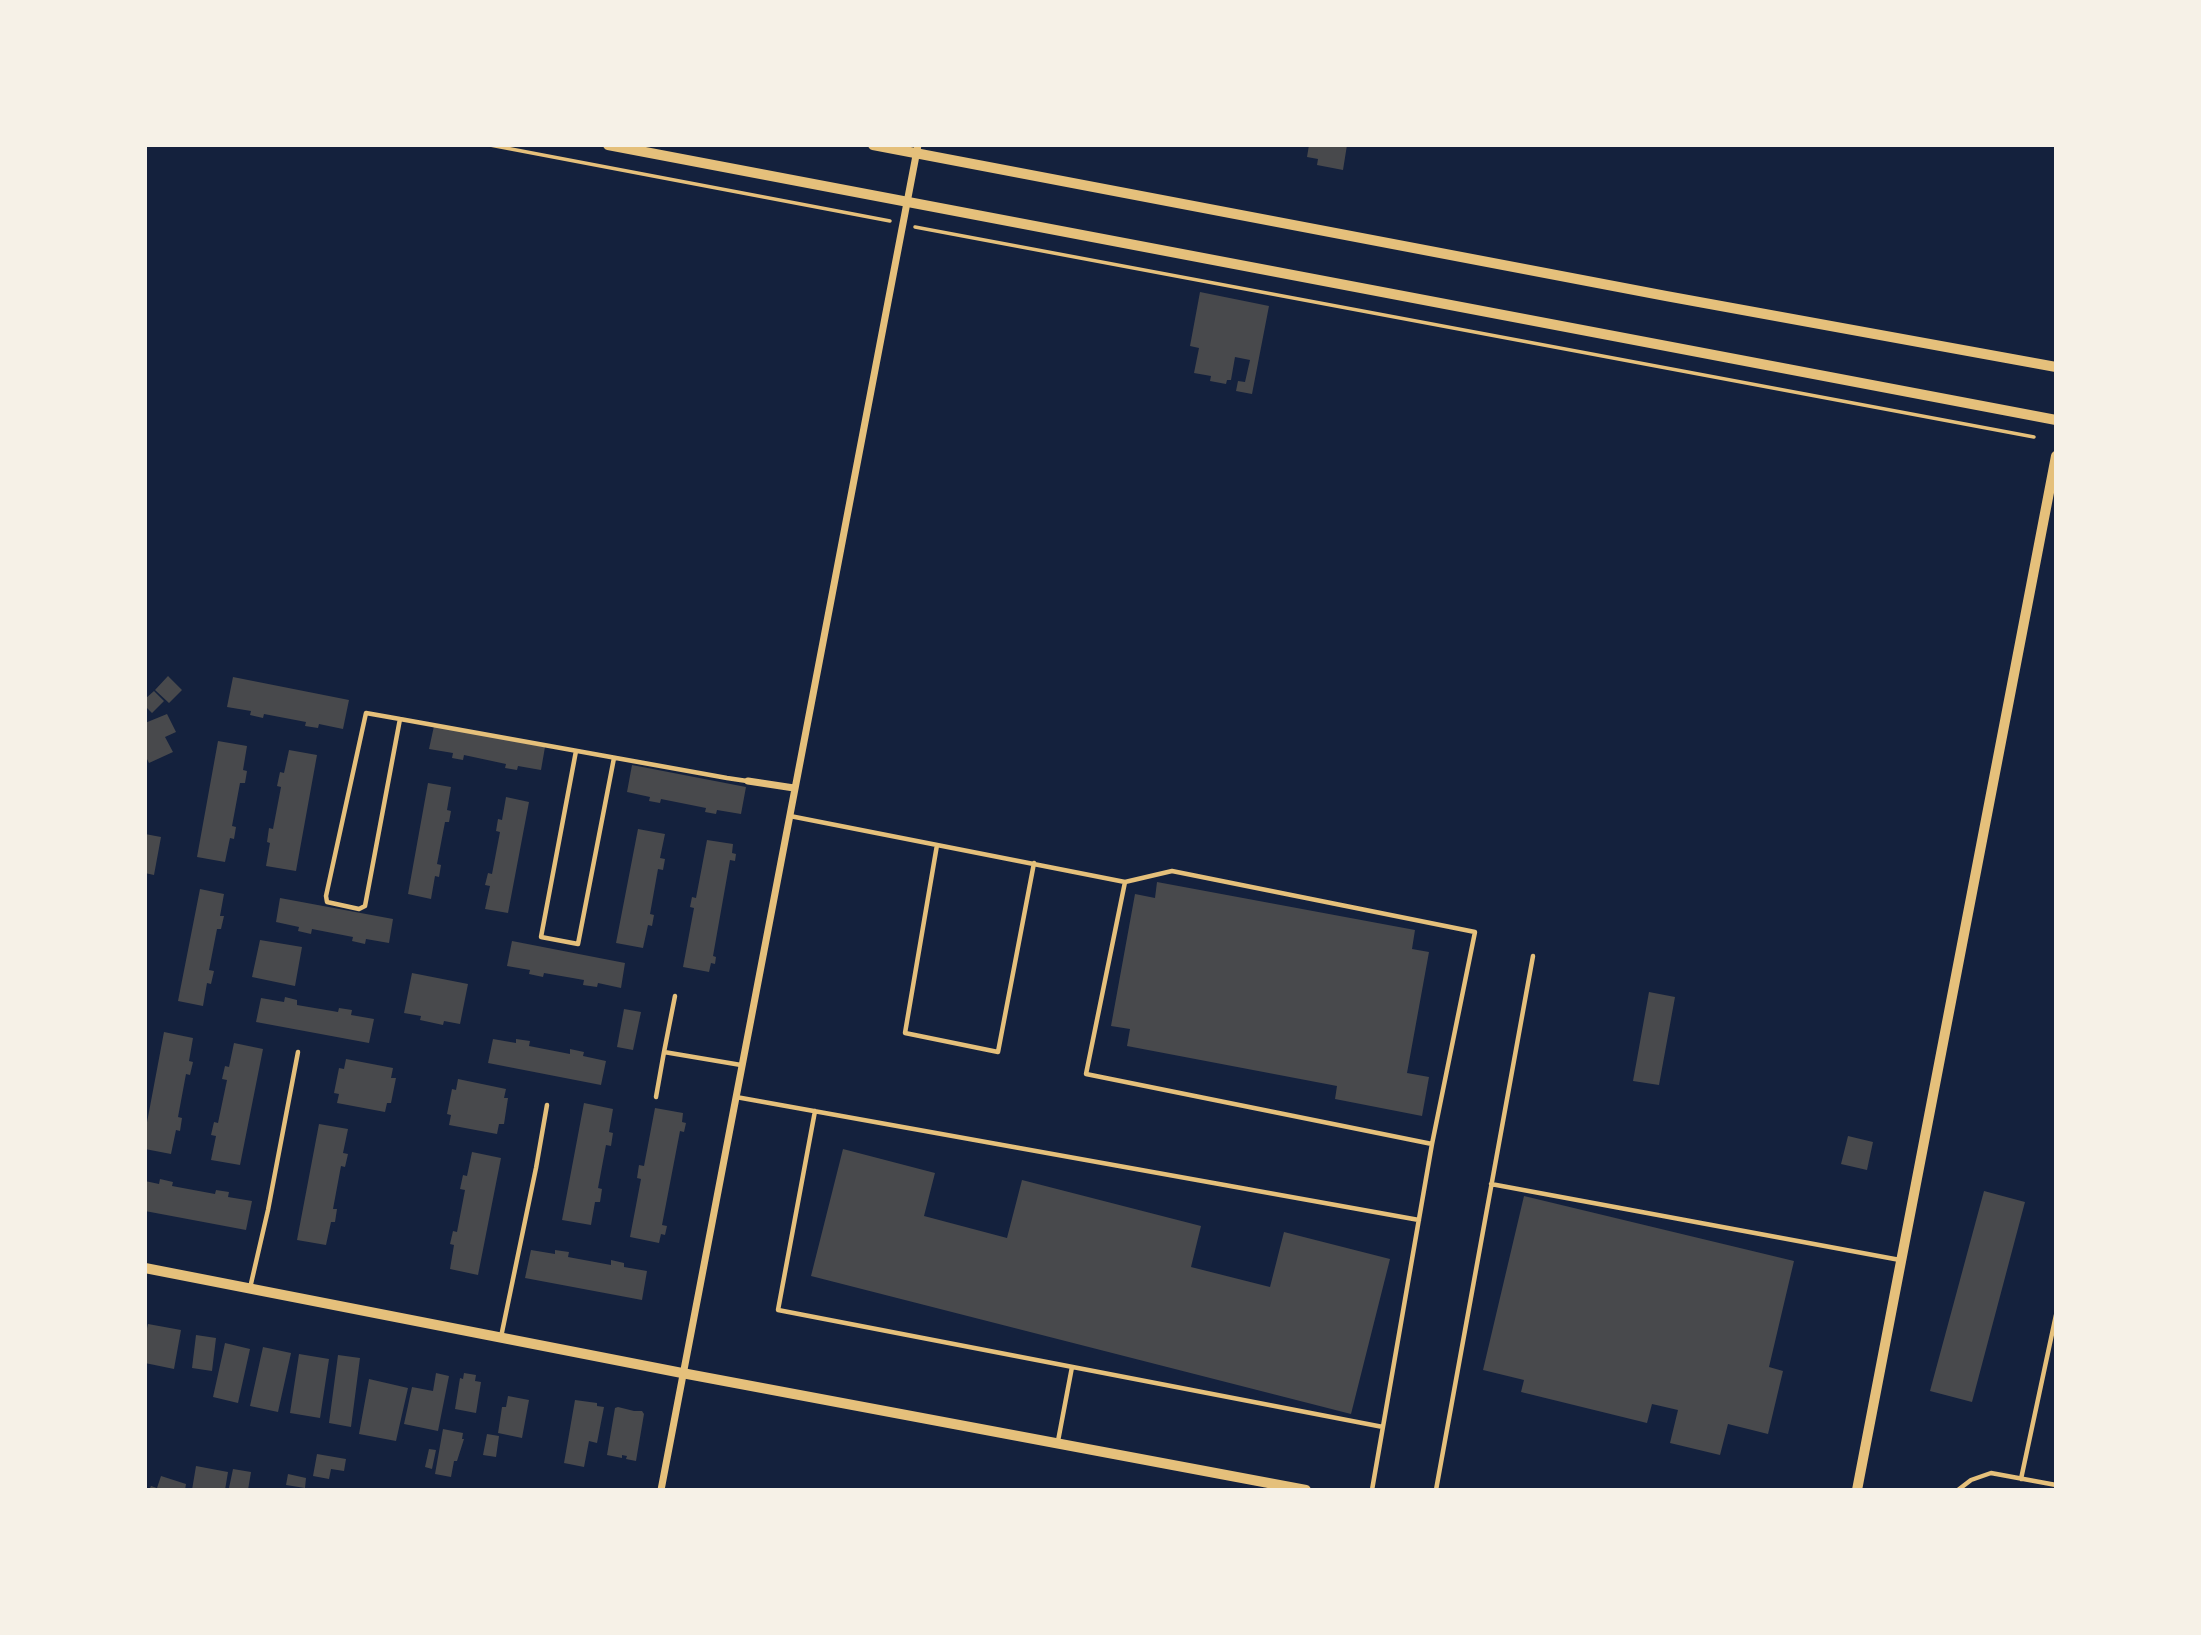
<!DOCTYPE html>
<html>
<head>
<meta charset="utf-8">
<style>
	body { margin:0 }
	#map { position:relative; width:2201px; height:1635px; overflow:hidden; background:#14213d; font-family:"PT Sans Narrow",sans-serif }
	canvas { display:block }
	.frame { position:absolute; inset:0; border:147px solid #f6f1e7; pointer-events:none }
</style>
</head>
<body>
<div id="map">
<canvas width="2201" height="1635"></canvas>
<div class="frame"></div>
</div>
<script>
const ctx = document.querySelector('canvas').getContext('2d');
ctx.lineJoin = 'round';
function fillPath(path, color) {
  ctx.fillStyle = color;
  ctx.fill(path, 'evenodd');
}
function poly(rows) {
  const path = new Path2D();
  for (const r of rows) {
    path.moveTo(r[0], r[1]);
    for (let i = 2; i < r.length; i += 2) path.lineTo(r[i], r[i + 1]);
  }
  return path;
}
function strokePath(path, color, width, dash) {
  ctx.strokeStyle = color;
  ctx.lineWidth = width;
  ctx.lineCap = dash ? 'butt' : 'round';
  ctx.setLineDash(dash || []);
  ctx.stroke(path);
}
fillPath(poly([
	[1309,145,1347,145,1343,170,1317,165,1318,159,1307,157],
	[1200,292,1269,306,1252,394,1236,391,1238,381,1245,382,1250,360,1235,357,1231,380,1227,380,1226,384,1210,381,1211,376,1194,373,1199,348,1190,346],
	[168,676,182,690,169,703,155,690],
	[233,677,349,700,343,729,319,724,318,728,305,726,306,722,264,714,263,718,250,715,251,711,227,707],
	[154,691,164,701,152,713,145,706,145,699],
	[167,714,176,732,165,737,173,752,149,763,145,755,145,723],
	[434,726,545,747,541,770,518,766,517,770,505,768,506,764,464,755,463,760,452,758,453,753,429,749],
	[218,741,247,746,243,770,247,771,245,783,240,783,232,826,236,827,234,839,230,838,225,862,197,857],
	[289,750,317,755,296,871,266,866,270,843,267,842,269,828,273,829,281,787,277,786,280,772,284,773],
	[632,765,746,787,741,814,717,810,716,814,705,812,706,808,661,799,660,803,649,801,650,797,627,792],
	[428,783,451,787,447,810,451,811,449,822,445,822,437,864,441,865,439,877,435,876,431,899,408,894],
	[506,797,529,802,508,913,485,909,490,886,485,885,488,873,492,874,500,832,496,831,498,819,502,820],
	[638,829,665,834,660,858,665,859,663,870,658,869,650,914,654,915,652,926,648,925,643,948,616,943],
	[145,834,161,837,154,875,145,873],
	[707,840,733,844,732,853,736,854,735,861,730,860,713,956,716,957,715,964,711,963,709,972,683,967,694,908,690,907,692,897,696,898],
	[1157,882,1415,930,1412,949,1429,952,1407,1073,1429,1077,1422,1116,1335,1099,1337,1086,1127,1046,1130,1029,1111,1026,1135,894,1155,898],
	[200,889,224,894,220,916,224,916,221,929,217,929,209,970,214,971,211,984,207,983,203,1006,178,1001],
	[280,898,393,919,389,943,366,939,365,944,352,941,353,937,312,929,311,934,298,931,299,927,276,922],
	[260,940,302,947,295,986,252,977],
	[512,941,625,963,621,988,598,983,597,987,583,985,584,980,544,973,543,977,529,974,530,970,507,966],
	[412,973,468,984,460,1024,444,1021,443,1025,420,1020,421,1016,404,1013],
	[1649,992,1675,997,1659,1085,1633,1081],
	[285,997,297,1000,297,1005,338,1012,339,1008,352,1010,351,1015,374,1019,369,1043,256,1022,261,998,284,1002],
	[624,1009,641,1012,633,1050,617,1047],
	[164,1032,193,1038,189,1061,193,1062,190,1075,186,1074,178,1117,182,1118,180,1131,176,1130,171,1154,145,1149,145,1133],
	[493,1039,516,1043,516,1039,530,1041,529,1046,570,1054,570,1049,584,1052,583,1056,606,1061,601,1085,488,1063],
	[234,1043,263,1049,240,1165,211,1160,216,1136,211,1135,214,1122,218,1123,227,1080,222,1079,225,1066,229,1067],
	[346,1059,393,1068,391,1078,396,1078,391,1103,387,1103,385,1112,337,1103,339,1094,334,1093,339,1068,344,1069],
	[458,1079,506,1089,504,1098,508,1098,504,1124,499,1124,497,1134,449,1125,451,1115,447,1114,452,1089,456,1090],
	[584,1103,613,1109,609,1132,613,1133,611,1146,606,1145,598,1188,602,1189,600,1202,595,1202,591,1225,562,1220],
	[655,1108,683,1113,682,1122,686,1123,684,1132,680,1131,662,1225,667,1226,665,1235,661,1234,659,1243,630,1237,641,1179,637,1178,639,1165,644,1166],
	[319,1124,348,1129,343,1153,348,1154,345,1167,341,1166,333,1209,337,1209,335,1222,331,1222,326,1245,297,1240],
	[1848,1136,1873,1142,1867,1170,1841,1164],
	[843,1149,935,1173,924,1216,1007,1238,1022,1180,1201,1226,1191,1267,1270,1287,1284,1232,1390,1259,1351,1414,811,1276],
	[472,1152,501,1158,478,1275,450,1269,454,1245,450,1244,453,1231,457,1232,465,1190,460,1189,463,1175,467,1176],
	[160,1179,173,1182,172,1186,215,1194,216,1190,229,1192,228,1197,252,1201,246,1230,145,1211,145,1181,159,1184],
	[1984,1191,2025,1202,1972,1402,1930,1391],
	[1524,1196,1794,1261,1769,1367,1783,1371,1768,1434,1728,1424,1720,1455,1670,1443,1678,1410,1652,1404,1647,1423,1521,1392,1524,1380,1483,1370],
	[531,1250,555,1254,555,1250,569,1252,568,1257,611,1265,611,1260,624,1263,624,1267,647,1271,642,1300,525,1278],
	[148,1324,181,1330,174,1369,145,1363,145,1337],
	[196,1335,216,1338,212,1371,192,1368],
	[225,1343,250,1349,238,1403,213,1397],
	[263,1347,291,1353,278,1412,250,1406],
	[299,1354,329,1359,320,1418,290,1413],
	[338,1355,360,1358,351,1427,329,1423],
	[436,1373,449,1376,438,1431,404,1424,412,1387,433,1391],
	[464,1373,476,1375,475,1381,481,1382,476,1413,455,1409,460,1378,463,1379],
	[369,1379,408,1388,396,1441,359,1434],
	[508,1396,529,1400,522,1438,498,1433,502,1407,506,1407],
	[575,1400,597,1403,597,1406,604,1407,597,1443,589,1441,584,1467,564,1463],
	[618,1407,634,1411,642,1411,644,1414,636,1461,626,1459,627,1456,622,1455,622,1458,607,1455,615,1408],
	[443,1429,463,1433,462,1439,464,1439,457,1461,454,1461,451,1477,435,1474],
	[487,1434,499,1436,496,1457,483,1455],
	[429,1449,436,1450,432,1469,425,1467],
	[317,1454,346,1459,344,1471,331,1469,329,1479,313,1476],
	[196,1466,228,1472,225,1490,192,1490],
	[233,1469,251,1472,248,1490,229,1488],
	[288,1474,306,1478,305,1488,286,1485],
	[161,1476,186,1484,185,1490,149,1490,151,1486,157,1488]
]), '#48494c');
strokePath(poly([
	[490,145,890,221],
	[915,227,2034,437]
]), '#e5c07b', 3.5);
strokePath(poly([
	[400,719,365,906,359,909,327,902,326,896,366,713,400,719,727,778,747,781],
	[576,751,541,937,578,944,614,758],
	[790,816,1125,882],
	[937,845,905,1033,998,1052,1034,863],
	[675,996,664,1052,741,1065],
	[656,1097,664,1052],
	[736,1097,1419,1220],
	[815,1111,778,1310,1383,1427],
	[1491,1184,1900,1260],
	[250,1288,268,1210,298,1052],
	[501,1337,536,1168,547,1105],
	[1058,1441,1072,1367],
	[2021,1479,2056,1315],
	[1372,1490,1432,1144,1475,932,1172,871,1125,882,1086,1074,1432,1144],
	[1436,1490,1533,956],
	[1958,1490,1971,1480,1991,1473,2056,1485]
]), '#e5c07b', 4.5);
strokePath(poly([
	[748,781,794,788],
	[661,1490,918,145]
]), '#e5c07b', 7);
strokePath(poly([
	[145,1268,682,1373,1306,1490],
	[1857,1490,2056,456]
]), '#e5c07b', 10);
strokePath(poly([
	[608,145,2056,420],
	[873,145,1666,296,2056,367]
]), '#e5c07b', 10);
</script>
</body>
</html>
